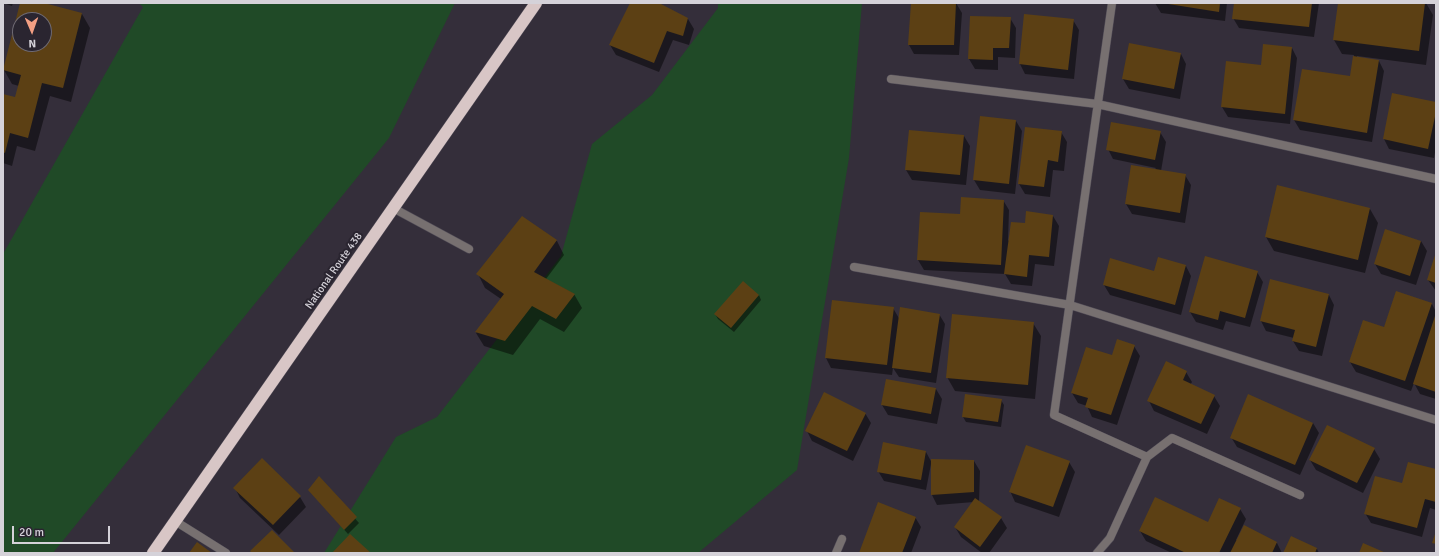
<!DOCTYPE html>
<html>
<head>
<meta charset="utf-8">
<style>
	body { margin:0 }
	#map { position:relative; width:1439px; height:556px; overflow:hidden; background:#342e3a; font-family:Signika,sans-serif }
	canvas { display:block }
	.frame { position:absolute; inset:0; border:4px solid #d5d2d9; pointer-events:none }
	.north { position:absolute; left:12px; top:12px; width:40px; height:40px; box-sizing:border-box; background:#2a2530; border:1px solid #6e6a74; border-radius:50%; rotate:178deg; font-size:11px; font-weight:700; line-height:16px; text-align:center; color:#d5d2d9 }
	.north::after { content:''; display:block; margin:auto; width:14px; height:18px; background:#f39f83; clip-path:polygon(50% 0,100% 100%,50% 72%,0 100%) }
	.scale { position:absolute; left:12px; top:526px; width:98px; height:18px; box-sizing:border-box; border:2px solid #d5d2d9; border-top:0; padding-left:5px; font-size:12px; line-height:14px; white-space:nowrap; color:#d5d2d9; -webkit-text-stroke:3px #2a2530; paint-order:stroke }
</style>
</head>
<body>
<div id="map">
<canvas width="1439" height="556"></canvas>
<div class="frame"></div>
<div class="north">N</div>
<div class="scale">20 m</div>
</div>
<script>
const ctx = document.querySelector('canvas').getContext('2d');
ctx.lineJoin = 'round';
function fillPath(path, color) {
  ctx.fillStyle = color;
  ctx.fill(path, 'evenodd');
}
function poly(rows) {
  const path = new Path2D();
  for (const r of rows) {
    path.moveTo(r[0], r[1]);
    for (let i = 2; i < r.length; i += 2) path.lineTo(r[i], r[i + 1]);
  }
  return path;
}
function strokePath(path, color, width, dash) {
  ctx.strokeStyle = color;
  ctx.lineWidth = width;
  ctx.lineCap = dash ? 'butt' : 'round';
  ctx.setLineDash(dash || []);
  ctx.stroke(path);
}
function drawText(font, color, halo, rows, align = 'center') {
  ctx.font = font + ' Signika,sans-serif';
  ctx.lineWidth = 4;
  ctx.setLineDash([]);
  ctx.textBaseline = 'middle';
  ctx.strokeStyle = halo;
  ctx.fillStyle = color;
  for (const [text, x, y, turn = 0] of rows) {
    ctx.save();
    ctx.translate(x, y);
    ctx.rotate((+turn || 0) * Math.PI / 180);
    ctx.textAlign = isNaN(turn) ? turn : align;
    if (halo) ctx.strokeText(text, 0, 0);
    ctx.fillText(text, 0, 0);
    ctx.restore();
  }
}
fillPath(poly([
	[139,3,455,3,389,138,53,553,3,553,3,254,143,7],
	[718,3,862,3,849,158,797,470,698,553,324,553,396,437,437,417,561,256,592,144,652,95,718,8]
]), '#204a27');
fillPath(poly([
	[3,3,13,3,12,6],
	[21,3,40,3,82,14,90,28,71,102,50,96,35,151,17,146,12,166,3,163,3,95,16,98,19,86,12,84,4,70],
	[20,20,44,20,44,44,20,44],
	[631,3,656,3,688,19,694,29,689,45,673,40,659,72,616,55,610,45],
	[912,3,956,3,962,13,959,55,914,54,909,45],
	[1155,3,1227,3,1225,21,1161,13],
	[1235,3,1319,3,1314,37,1239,28,1233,18],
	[1339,3,1426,3,1433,15,1426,65,1357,56,1357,58,1379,61,1384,71,1372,142,1300,130,1294,120,1351,77,1354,55,1342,54,1334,40],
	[1025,15,1073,20,1079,30,1074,79,1025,74,1020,64],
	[1010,18,1016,28,1015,58,998,57,998,70,975,69,969,59],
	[1292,48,1297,58,1290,124,1228,117,1222,107,1227,62,1262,66],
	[1181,54,1186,64,1180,99,1129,89,1123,79],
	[1393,94,1436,103,1436,147,1434,158,1389,149,1384,139],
	[1016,121,1022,131,1015,194,980,190,974,180],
	[1061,132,1067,142,1064,171,1053,170,1050,197,1025,194,1019,184],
	[1160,132,1166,142,1161,171,1185,175,1191,185,1185,223,1132,214,1126,204,1156,168,1113,159,1108,149],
	[964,136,970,146,966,185,912,180,906,170],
	[1003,200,1009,210,1008,241,1026,224,1053,216,1059,226,1054,266,1035,264,1032,286,1011,284,1005,274,924,270,918,260,961,215],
	[1370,209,1378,223,1365,273,1274,251,1266,237],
	[522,217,557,241,564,255,546,279,574,294,582,308,564,332,540,319,513,355,484,346,476,333,501,299,485,288,478,274],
	[1421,241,1427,251,1416,285,1381,274,1375,264],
	[1436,254,1436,291,1428,280],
	[1186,266,1191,276,1181,315,1110,295,1104,285],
	[1257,272,1263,282,1250,327,1226,321,1223,330,1196,322,1190,312],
	[1271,280,1329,295,1334,305,1322,356,1299,351,1293,341,1294,338,1266,331,1261,321],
	[1397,292,1432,304,1436,312,1436,399,1420,394,1414,383,1411,391,1356,372,1350,362,1384,328],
	[759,295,761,300,734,332,718,319,715,314],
	[893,308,900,320,939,314,945,324,936,383,899,377,893,368,892,375,831,368,826,358],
	[1033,323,1041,336,1035,399,955,391,947,377],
	[1134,346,1140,356,1117,425,1092,417,1087,406,1078,403,1072,393,1112,356],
	[1186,372,1192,382,1190,385,1214,396,1220,406,1207,434,1154,411,1149,401],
	[936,389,942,399,937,424,888,415,882,405],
	[966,395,1001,400,1004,405,1001,427,966,422,963,417],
	[865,413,871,423,853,461,812,441,807,431],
	[1313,423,1319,433,1300,475,1237,447,1231,437],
	[1374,449,1380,459,1363,493,1316,470,1310,460],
	[926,452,932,463,974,461,980,471,979,502,1001,518,1007,528,989,553,982,553,961,537,955,527,974,502,937,505,932,495,931,464,926,490,884,481,878,471],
	[262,460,300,497,306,507,279,535,240,498,235,488],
	[1069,462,1075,472,1059,517,1015,502,1010,491],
	[1436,470,1436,510,1430,508,1422,537,1371,523,1365,513,1402,485],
	[319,478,359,523,348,534,309,490],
	[1240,509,1246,519,1236,540,1277,543,1282,553,1172,553,1146,541,1140,531,1209,524],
	[915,517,921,527,911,553,860,553],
	[1317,549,1319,553,1284,553]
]), '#0007');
fillPath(poly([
	[20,3,44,3,82,13,63,88,42,83,28,138,10,133,5,153,3,152,3,94,15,97,21,75,3,70],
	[20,20,44,20,44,44,20,44],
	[630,3,659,3,688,18,683,36,667,31,654,63,609,45],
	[911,3,956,3,954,45,908,45],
	[1162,3,1220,3,1219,12],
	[1234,3,1312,3,1309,27,1232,19],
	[1338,3,1425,3,1419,51,1333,40],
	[1024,14,1074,19,1068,70,1019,64],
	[970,16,1011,17,1009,48,993,48,993,60,968,59],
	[1129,43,1181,53,1174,89,1122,79],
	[1263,44,1292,47,1285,114,1221,107,1226,61,1261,65],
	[1353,56,1379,60,1367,133,1293,120,1302,69,1350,76],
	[1392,93,1436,102,1436,112,1428,149,1383,139],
	[980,116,1016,120,1009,184,973,180],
	[1111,122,1161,131,1155,160,1106,150],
	[1025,127,1062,131,1058,162,1048,160,1044,187,1018,184],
	[909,130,964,135,960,175,905,170],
	[1131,165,1186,174,1180,213,1125,204],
	[1277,185,1370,208,1358,260,1265,237],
	[961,197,1004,200,1001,265,917,260,920,212,960,214],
	[1026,211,1053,215,1049,257,1029,255,1027,277,1004,274,1011,222,1025,223],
	[522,216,557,240,534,272,575,294,556,319,532,306,505,341,475,332,504,294,476,274],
	[1385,229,1421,241,1410,276,1374,264],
	[1436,252,1436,283,1427,280],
	[1205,256,1258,271,1245,318,1220,311,1218,320,1189,312],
	[1158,257,1186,265,1175,305,1103,285,1110,258,1154,271],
	[1270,279,1329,294,1316,347,1292,341,1295,330,1260,321],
	[743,281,759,295,731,328,714,314],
	[1396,291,1432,303,1405,381,1349,362,1363,320,1384,327],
	[832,300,894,307,887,365,825,358],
	[900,307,940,314,931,373,892,368],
	[952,314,1034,322,1028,385,946,378],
	[1435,316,1436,316,1436,392,1413,384],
	[1117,339,1135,345,1111,415,1085,407,1088,398,1071,393,1086,347,1112,355],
	[1166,361,1187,371,1183,380,1215,395,1201,424,1147,401],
	[886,379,936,388,931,414,881,405],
	[824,392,866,413,847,451,805,431],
	[965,394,1002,399,998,422,962,417],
	[1248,394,1313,423,1295,465,1230,438],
	[1327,425,1375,448,1357,483,1309,460],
	[883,442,926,451,921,480,877,472],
	[1026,445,1070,461,1053,507,1009,492],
	[262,458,301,496,273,525,233,488],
	[931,459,974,460,974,492,931,495],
	[1408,462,1436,469,1436,502,1425,499,1417,528,1364,514,1375,476,1402,483],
	[319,476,357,517,344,530,308,490],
	[1155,497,1208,522,1219,498,1241,508,1219,553,1186,553,1139,531],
	[975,498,1002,517,980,547,954,527],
	[878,502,916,517,902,553,859,553],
	[1244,525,1277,542,1272,553,1230,553],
	[272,530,295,553,252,553,250,551],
	[1436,531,1436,544,1432,543],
	[350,534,371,553,332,553],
	[1291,536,1317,548,1315,553,1283,553],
	[197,542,212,553,189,553],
	[1363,543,1386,553,1359,553]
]), '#5c4014');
const lane = poly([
	[393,208,469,249],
	[175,521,226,553]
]);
const street = poly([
	[891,79,1097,104,1436,179],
	[854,267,1070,305,1436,420],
	[1147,457,1172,438,1300,495],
	[836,553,842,539],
	[1097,553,1110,538,1147,457,1054,415,1112,3]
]);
const highway = poly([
	[153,553,536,3]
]);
strokePath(lane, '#514c57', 9);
strokePath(street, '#514c57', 9);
strokePath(highway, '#514c57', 13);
strokePath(lane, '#777070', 8);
strokePath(street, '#777070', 8);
strokePath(highway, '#d8c6c6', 12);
drawText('11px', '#d5d2d9', '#2a2530', [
	["National Route 438",334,271,-55]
]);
</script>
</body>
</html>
